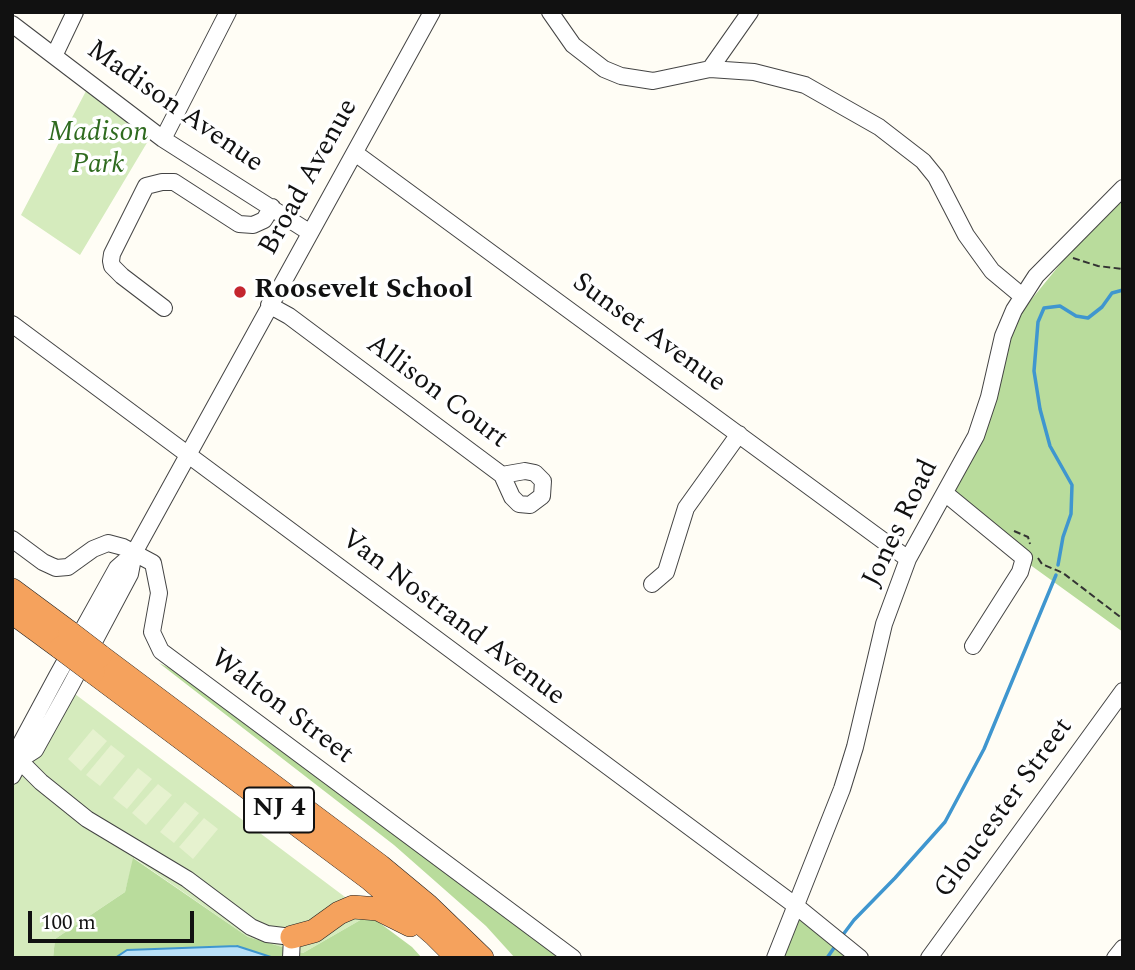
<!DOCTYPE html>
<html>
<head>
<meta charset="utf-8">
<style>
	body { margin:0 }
	#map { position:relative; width:1135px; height:970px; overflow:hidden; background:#fffdf5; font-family:Spectral,serif }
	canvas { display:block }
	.frame { position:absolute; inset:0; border:14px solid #111; pointer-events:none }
	.scale { position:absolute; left:28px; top:911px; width:166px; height:32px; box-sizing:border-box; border:4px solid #111; border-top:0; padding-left:9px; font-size:21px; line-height:24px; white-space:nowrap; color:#111; -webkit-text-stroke:5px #fff; paint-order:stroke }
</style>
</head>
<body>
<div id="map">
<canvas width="1135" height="970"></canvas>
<div class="frame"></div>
<div class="scale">100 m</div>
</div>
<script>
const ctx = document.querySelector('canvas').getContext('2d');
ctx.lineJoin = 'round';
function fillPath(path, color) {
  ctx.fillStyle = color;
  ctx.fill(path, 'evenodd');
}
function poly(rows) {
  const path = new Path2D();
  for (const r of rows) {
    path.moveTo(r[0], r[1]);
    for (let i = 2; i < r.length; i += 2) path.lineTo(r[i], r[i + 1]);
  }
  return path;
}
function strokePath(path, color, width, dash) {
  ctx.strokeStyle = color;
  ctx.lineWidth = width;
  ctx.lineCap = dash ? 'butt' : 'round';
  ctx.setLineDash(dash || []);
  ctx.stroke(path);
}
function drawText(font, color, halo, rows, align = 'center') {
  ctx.font = font + ' Spectral,serif';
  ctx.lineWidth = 7;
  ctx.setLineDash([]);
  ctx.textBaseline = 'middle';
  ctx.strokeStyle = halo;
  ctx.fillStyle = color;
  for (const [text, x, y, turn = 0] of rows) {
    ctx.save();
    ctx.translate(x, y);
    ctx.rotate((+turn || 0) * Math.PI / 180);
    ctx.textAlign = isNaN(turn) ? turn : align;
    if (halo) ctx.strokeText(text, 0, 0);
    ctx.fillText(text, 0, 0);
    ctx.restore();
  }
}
fillPath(poly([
	[86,91,151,136,80,255,21,215],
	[63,685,369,915,303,953,248,937,134,858,125,892,55,939,53,958,12,958,12,779]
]), '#d5ebbd');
fillPath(poly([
	[1123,187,1123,632,975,525,946,497,1022,311],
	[159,663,203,684,571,958,515,958,486,926,394,845],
	[133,858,248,937,303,953,369,915,412,947,422,958,274,958,237,946,127,950,115,958,53,958,55,939,125,892],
	[793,906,859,958,775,958]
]), '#b9dc9c');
fillPath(poly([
	[93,729,107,741,81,771,68,759],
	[111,745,125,756,100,786,86,775],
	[138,768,152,779,127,809,113,798],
	[158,784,172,795,146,825,132,813],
	[185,802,199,813,174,843,160,832],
	[204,818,218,829,193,859,179,847]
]), '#e6f2cf');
const water = poly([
	[237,946,274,958,115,958,127,950,237,946]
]);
fillPath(water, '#b9e0f7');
strokePath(water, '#3f96cf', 2);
strokePath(poly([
	[1058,565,1063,537,1071,514,1072,485,1050,446,1040,409,1034,371,1038,322,1044,308,1060,306,1076,316,1088,318,1102,307,1112,293,1123,290],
	[842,936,854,920,895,878,945,822,984,749,1056,575],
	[827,958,836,945]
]), '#3f96cf', 3.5);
const minor = poly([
	[550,12,573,45,604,69,621,76,653,81,710,69,754,72,805,85,879,127,923,161,936,177,966,235,992,271,1022,296],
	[12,24,163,139,309,232],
	[54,56,75,12],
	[710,69,750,12],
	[163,139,228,12],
	[355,153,908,559],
	[269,305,289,316,502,475,512,497,519,504,530,505,542,496,543,481,535,473,525,471,502,475],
	[164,308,122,276,112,266,111,261,112,254,146,186,162,182,174,182,239,224,253,225,264,220,272,207],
	[12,324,796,906,860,958],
	[946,494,1024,558,1020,572,973,646],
	[12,539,43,562,56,568,68,567,93,549,108,543,123,547,153,563,159,593,152,632,161,651,573,958],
	[652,584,666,572,686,508,739,434],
	[12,753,41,782,87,819,187,879,251,927,267,934,292,937,291,958],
	[21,759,21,743,57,676,117,568,134,553],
	[12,776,21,759,35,750,71,685,130,574,134,553,432,12],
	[775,958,842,789,855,747,884,624,908,559,976,436,989,397,1003,336,1014,310,1036,276,1123,188],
	[929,958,1123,691],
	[1115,958,1123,948]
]);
const highway = poly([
	[12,590,70,633],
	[12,612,61,648],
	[100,656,380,866,427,905,482,958],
	[93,672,370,879,435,935,458,958],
	[292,937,314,931,339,913,353,907,378,909,410,925]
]);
strokePath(minor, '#444', 18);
strokePath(highway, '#222', 24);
strokePath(poly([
	[1073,258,1098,266,1123,269],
	[1014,531,1028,537,1030,544],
	[1038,558,1042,564,1063,573,1123,619]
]), '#333', 2, [7, 3.5]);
strokePath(minor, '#fff', 16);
strokePath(highway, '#f5a25d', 23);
const highwayBridge = poly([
	[70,633,100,656],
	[61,648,93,672]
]);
strokePath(highwayBridge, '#222', 24, []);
strokePath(highwayBridge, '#f5a25d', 23);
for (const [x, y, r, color] of [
	[240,292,7,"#c4262e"]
]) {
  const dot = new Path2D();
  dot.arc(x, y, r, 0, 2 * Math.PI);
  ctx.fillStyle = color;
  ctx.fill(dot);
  strokePath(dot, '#fff', 2.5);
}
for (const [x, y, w] of [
	[279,810,70]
]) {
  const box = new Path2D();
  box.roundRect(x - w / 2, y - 22.5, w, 45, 5);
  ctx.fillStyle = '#fff';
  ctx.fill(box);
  strokePath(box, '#111', 2);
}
drawText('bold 26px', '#111', null, [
	["NJ 4",279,810]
]);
drawText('28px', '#111', '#fff', [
	["Madison Avenue",174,108,35],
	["Broad Avenue",310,178,-61],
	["Sunset Avenue",648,334,36],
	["Allison Court",436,393,37],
	["Jones Road",902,524,-64],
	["Van Nostrand Avenue",452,619,37],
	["Walton Street",281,708,37],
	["Gloucester Street",1005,809,-54]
]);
drawText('italic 28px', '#2f6b1f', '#fff', [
	["Madison",98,135],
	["Park",98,167]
]);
drawText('bold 28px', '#111', '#fff', [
	["Roosevelt School",254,292]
], 'left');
</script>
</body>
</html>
